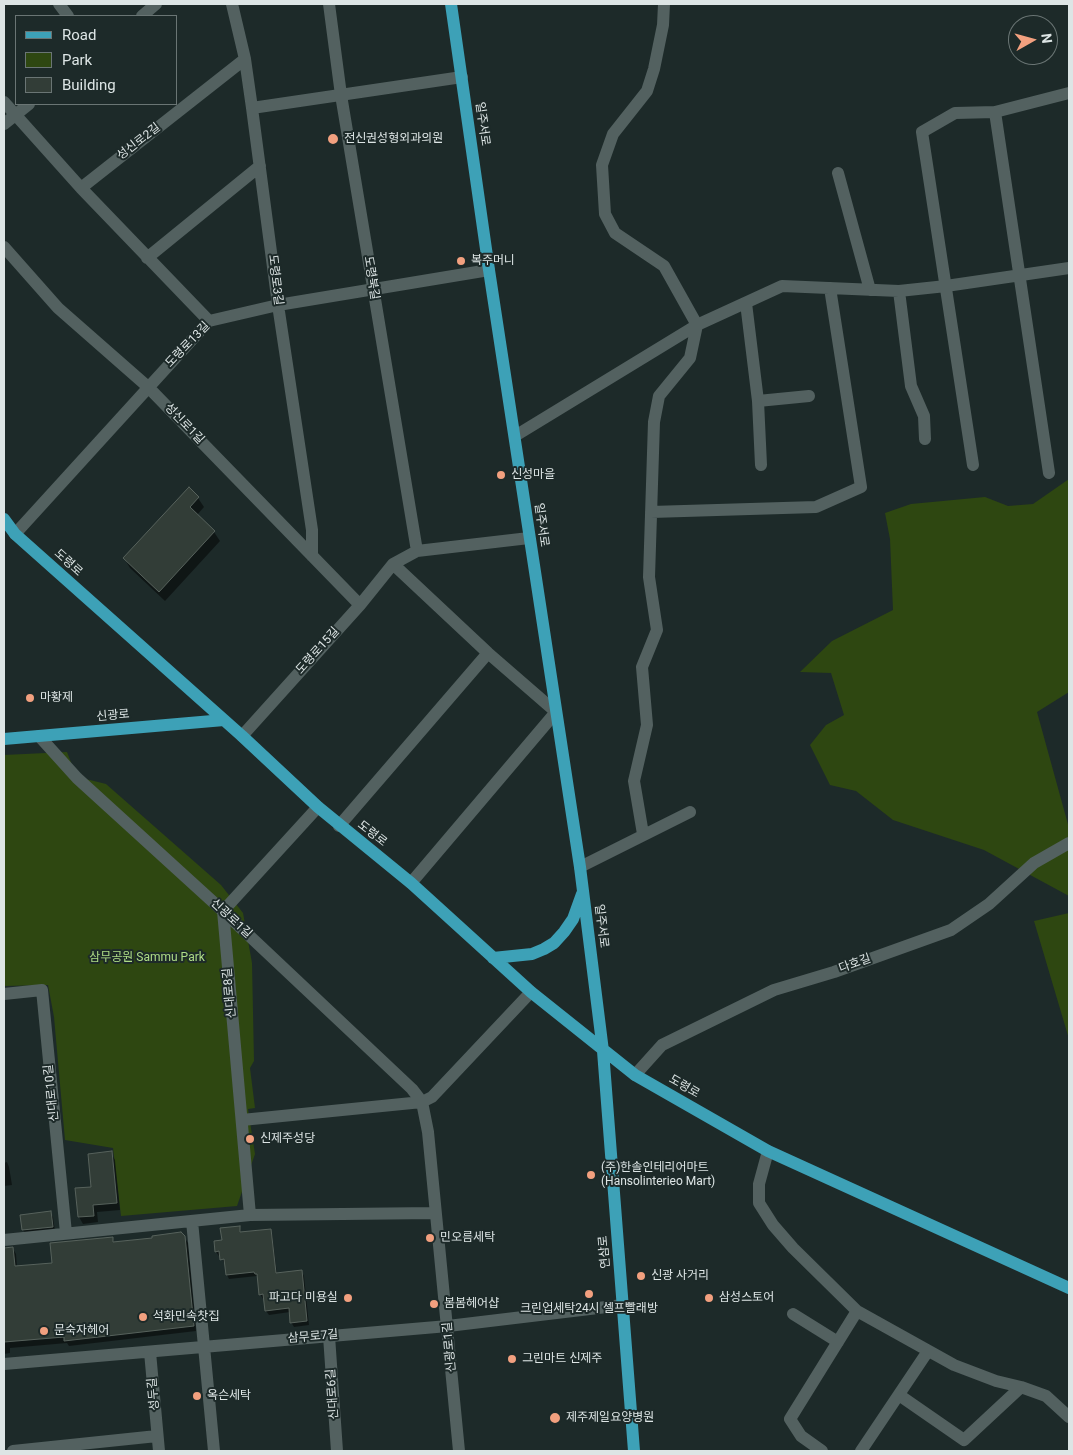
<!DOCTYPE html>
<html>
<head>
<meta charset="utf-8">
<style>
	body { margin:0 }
	#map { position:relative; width:1073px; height:1455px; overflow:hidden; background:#1d2a29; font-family:Roboto,sans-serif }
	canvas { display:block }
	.frame { position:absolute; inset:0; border:5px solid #dde5e5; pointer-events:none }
	.legend { position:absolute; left:15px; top:15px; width:162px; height:90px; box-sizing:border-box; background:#1d2a29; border:1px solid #6a7574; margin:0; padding:6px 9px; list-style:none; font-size:15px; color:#dde5e5 }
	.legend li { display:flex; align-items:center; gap:10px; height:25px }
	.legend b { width:25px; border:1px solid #6a7574 }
	.north { position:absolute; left:1008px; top:15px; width:50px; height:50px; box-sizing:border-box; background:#1d2a29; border:1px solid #6a7574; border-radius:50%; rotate:83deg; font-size:14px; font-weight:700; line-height:20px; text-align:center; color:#dde5e5 }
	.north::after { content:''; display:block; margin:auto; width:18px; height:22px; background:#f2a07f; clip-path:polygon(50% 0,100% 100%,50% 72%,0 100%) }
</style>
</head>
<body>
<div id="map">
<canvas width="1073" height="1455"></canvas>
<div class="frame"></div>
<ul class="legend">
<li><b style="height:6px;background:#3da1b7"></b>Road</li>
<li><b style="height:14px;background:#2e4711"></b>Park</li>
<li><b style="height:14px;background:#323d37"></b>Building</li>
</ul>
<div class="north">N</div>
</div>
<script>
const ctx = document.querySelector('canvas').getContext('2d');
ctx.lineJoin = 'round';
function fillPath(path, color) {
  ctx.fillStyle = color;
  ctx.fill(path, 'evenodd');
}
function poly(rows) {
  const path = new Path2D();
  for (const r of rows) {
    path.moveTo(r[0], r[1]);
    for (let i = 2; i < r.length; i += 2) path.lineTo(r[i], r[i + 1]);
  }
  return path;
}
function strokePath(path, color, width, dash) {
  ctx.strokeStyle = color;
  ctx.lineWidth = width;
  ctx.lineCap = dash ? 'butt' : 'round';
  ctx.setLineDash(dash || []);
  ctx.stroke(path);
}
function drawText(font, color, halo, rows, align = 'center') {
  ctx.font = font + ' Roboto,"Noto Sans KR",sans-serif';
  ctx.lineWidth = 4;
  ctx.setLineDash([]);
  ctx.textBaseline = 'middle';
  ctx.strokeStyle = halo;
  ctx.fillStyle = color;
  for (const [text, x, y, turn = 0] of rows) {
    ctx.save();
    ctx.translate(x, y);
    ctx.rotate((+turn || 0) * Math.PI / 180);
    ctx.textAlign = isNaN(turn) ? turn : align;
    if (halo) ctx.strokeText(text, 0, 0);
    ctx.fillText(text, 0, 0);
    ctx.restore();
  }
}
fillPath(poly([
	[1069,479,1069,692,1037,712,1069,828,1069,896,984,850,893,820,856,791,830,785,810,745,826,725,844,715,831,673,800,672,832,641,893,610,890,539,885,513,911,504,985,497,1008,506,1033,504],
	[67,752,77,778,90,780,106,784,221,885,243,913,252,963,254,1061,250,1068,255,1108,248,1109,255,1154,237,1206,121,1216,113,1148,65,1140,54,1017,48,985,4,986,4,755],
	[1069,913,1069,1039,1034,921]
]), '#2e4711');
fillPath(poly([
	[189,489,198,498,204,507,197,515,214,532,220,541,165,601,130,568,124,558],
	[111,1153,115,1160,120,1210,97,1212,98,1222,83,1224,79,1217],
	[7,1162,9,1167,12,1185,4,1186,4,1163],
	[50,1213,53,1217,55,1231,26,1234,23,1230],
	[239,1227,242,1233,270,1230,272,1234,277,1274,302,1272,304,1276,309,1325,294,1327,291,1322,290,1312,269,1315,266,1311,265,1298,263,1299,260,1294,257,1276,229,1279,227,1275,226,1263,224,1263,221,1256,219,1256,216,1252,215,1242,224,1241],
	[184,1237,188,1243,196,1331,69,1346,67,1343,10,1348,10,1353,4,1354,4,1249,13,1249,16,1254,17,1267,53,1264,112,1238,115,1243]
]), '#0007');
const building = poly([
	[189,487,199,497,190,507,215,531,159,592,123,558,189,487],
	[112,1151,117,1203,93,1205,94,1216,78,1217,75,1188,91,1187,88,1154,112,1151],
	[51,1211,53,1227,22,1230,20,1215,51,1211],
	[240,1226,240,1232,271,1229,276,1273,302,1270,307,1321,290,1323,289,1308,265,1311,263,1294,259,1295,257,1274,255,1274,254,1272,226,1275,224,1259,220,1260,219,1251,215,1252,214,1241,222,1240,220,1228,240,1226],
	[181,1232,185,1236,194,1326,64,1341,64,1337,4,1342,4,1248,13,1247,15,1266,52,1263,50,1243,113,1237,113,1242,152,1238,152,1236,181,1232]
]);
fillPath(building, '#323d37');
strokePath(building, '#57625c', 1);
strokePath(poly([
	[59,4,68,16],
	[232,4,245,59,252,108,278,305,312,530,312,556],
	[329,4,341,95,417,551],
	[142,16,156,4],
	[4,102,81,188,209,321],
	[252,108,462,77],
	[995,112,1049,473],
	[4,124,29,104],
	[838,173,870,290],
	[81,188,245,59],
	[4,247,58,308,148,387,360,605],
	[147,258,260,166],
	[899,291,911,386,924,416,925,439],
	[746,303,758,401,761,465],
	[758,401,809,396],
	[515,436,697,325,782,286,899,291,946,286,1069,268],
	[973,465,922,132,955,113,995,112,1069,93],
	[651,512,816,507,861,487,830,288],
	[15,534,209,321,278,305,489,270],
	[393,564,488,653,556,712,411,883],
	[39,736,77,778,223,911,412,1089,422,1102,428,1132,459,1451],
	[242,736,360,605,393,564,417,551,529,538],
	[339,826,488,653],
	[643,834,634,781,647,725,642,667,657,630,649,577,654,422,659,396,690,358,697,325,664,266,615,233,605,214,602,165,613,134,647,91,654,69,663,25,664,4],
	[580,867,690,812],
	[4,994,42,990,66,1233],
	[635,1075,662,1045,774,990,834,972,951,930,989,904,1034,863,1069,843],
	[242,1120,422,1102,432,1097,531,992],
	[768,1151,759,1184,759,1203,773,1225,793,1248,857,1311,954,1365,996,1381,1021,1387,1046,1396,1069,1417],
	[250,1215,223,911,318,807],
	[192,1221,214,1451],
	[4,1240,250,1215,435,1213],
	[793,1314,838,1342],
	[329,1336,337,1451],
	[150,1352,159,1451],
	[4,1364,448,1326,623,1305],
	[899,1395,964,1440,1021,1387],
	[13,1451,157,1436],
	[822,1451,801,1436,790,1419,857,1311],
	[861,1451,928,1351]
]), '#536160', 12);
strokePath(poly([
	[451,4,489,270,580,867,603,1051,634,1451],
	[4,519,15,534,242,736,318,807,411,883,531,992,635,1075,768,1151,1069,1288],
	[4,739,224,720],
	[493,958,532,954,544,949,554,943,564,932,573,919,582,894]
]), '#3da1b7', 12);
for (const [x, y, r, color] of [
	[333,139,6,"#f2a07f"],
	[461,261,5,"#f2a07f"],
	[501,475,5,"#f2a07f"],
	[30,698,5,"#f2a07f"],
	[250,1139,5,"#f2a07f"],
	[591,1175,5,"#f2a07f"],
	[430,1238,5,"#f2a07f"],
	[641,1276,5,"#f2a07f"],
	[589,1294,5,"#f2a07f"],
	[348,1298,5,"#f2a07f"],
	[709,1298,5,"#f2a07f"],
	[434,1304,5,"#f2a07f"],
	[143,1317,5,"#f2a07f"],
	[44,1331,5,"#f2a07f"],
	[512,1359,5,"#f2a07f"],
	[197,1396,5,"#f2a07f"],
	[555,1418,6,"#f2a07f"]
]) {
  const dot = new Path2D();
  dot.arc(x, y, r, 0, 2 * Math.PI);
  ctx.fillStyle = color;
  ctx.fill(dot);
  strokePath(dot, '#1d2a29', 2);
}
drawText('12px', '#dde5e5', '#1d2a29', [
	["일주서로",482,124,82],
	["성신로2길",139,142,-38],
	["도령북길",371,278,81],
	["도령로3길",275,280,83],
	["도령로13길",188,345,-46],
	["성신로1길",184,424,46],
	["일주서로",541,525,82],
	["도령로",68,563,42],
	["도령로15길",318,651,-48],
	["신광로",113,716,-5],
	["도령로",372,834,38],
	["신광로1길",231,919,43],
	["일주서로",601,926,83],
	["다호길",855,964,-20],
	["신대로8길",230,993,-95],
	["도령로",684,1087,30],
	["신대로10길",52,1093,-96],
	["연삼로",605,1252,-95],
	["삼무로7길",313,1337,-5],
	["신광로1길",450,1347,-95],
	["성두길",154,1394,-95],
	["신대로6길",333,1394,-94]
]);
drawText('12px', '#dde5e5', '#1d2a29', [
	["전신권성형외과의원",344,139],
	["복주머니",471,261],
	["신성마을",511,475],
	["마황제",40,698],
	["신제주성당",260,1139],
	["(주)한솔인테리어마트",601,1168],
	["(Hansolinterieo Mart)",601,1182],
	["민오름세탁",440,1238],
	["신광 사거리",651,1276],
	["파고다 미용실",338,1298,"right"],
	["삼성스토어",719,1298],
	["봄봄헤어샵",444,1304],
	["크린업세탁24시 셀프빨래방",589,1309,"center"],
	["석화민속찻집",153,1317],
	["문숙자헤어",54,1331],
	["그린마트 신제주",522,1359],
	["옥슨세탁",207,1396],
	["제주제일요양병원",566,1418]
], 'left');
drawText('12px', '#aedc86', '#1d2a29', [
	["삼무공원 Sammu Park",147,958]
]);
</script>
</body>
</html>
